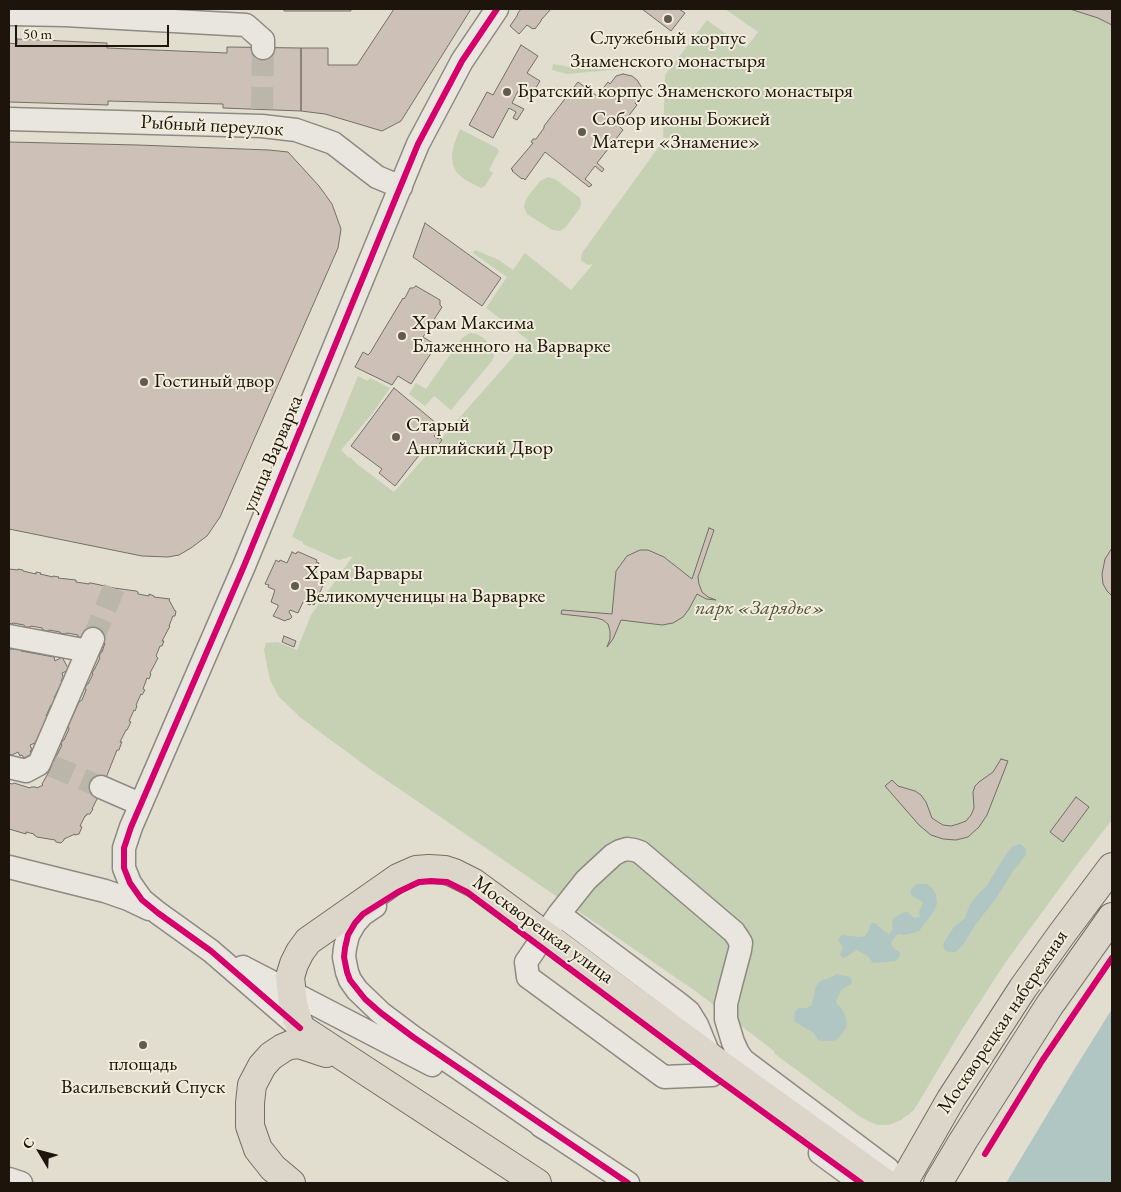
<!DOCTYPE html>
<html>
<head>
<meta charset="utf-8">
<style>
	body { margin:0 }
	#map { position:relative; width:1121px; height:1192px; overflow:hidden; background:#e1ded0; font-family:"EB Garamond",serif }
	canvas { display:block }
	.frame { position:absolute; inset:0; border:10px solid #1d150b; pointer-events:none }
	.north { position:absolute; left:15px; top:1127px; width:50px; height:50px; -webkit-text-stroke:4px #f1ecdb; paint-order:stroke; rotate:307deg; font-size:14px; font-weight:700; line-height:20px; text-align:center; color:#1d150b }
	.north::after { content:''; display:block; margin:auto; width:18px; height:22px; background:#1d150b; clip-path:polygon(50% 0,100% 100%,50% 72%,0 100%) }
	.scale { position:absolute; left:15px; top:25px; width:154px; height:22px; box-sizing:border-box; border:2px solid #1d150b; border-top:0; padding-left:6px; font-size:15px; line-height:18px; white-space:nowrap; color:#1d150b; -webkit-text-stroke:4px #f1ecdb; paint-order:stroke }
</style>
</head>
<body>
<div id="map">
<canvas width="1121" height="1192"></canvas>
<div class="frame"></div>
<div class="north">С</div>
<div class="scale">50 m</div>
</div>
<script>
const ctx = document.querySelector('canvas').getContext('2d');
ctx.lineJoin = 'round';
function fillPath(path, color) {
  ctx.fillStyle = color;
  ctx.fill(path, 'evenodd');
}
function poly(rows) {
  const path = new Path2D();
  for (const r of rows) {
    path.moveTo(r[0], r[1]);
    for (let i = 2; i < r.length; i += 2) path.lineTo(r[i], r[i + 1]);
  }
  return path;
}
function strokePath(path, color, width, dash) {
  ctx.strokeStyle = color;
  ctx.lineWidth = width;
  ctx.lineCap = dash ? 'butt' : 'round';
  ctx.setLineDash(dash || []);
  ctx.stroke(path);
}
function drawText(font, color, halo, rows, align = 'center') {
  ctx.font = font + ' "EB Garamond",serif';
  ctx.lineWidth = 4;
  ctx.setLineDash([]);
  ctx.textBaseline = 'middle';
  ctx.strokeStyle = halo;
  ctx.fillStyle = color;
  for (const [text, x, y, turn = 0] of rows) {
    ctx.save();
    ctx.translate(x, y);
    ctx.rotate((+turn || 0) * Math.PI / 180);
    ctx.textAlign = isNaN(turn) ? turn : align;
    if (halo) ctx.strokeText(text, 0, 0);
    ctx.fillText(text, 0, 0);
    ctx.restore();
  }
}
fillPath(poly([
	[725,9,1112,9,1112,820,1073,870,1005,963,961,1031,914,1110,910,1113,909,1115,906,1116,901,1120,889,1125,878,1125,870,1122,859,1116,775,1054,774,1051,694,990,370,769,301,718,279,697,270,680,264,650,266,643,278,642,297,650,311,615,353,556,339,560,303,544,303,542,292,537,358,376,367,381,370,378,390,388,372,414,341,450,349,458,350,457,357,464,394,492,528,340,486,308,507,277,473,253,475,250,499,260,513,270,525,253,571,290,593,264,588,265,582,261,581,259,582,253,663,141,665,75,707,20,746,48,758,32],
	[643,62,643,67,567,74,552,70,553,64,576,68],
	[460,129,497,148,499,151,489,170,493,173,485,186,481,188,464,179,457,173,453,165,452,155,454,144],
	[548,177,555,179,580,198,581,203,580,208,566,227,560,231,552,230,527,214,524,207,526,199,540,181],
	[470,333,476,334,482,337,491,345,494,348,495,352,492,361,451,410,434,396,425,406,409,394,416,383,426,389,462,338]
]), '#c6d0b3');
fillPath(poly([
	[1019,844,1022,845,1026,849,1026,855,1013,871,997,897,976,924,963,945,955,952,950,952,945,951,943,944,954,927,965,918,970,904,980,892,986,887,1003,859,1012,847],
	[917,884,926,884,931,887,936,894,937,904,934,911,919,931,906,935,899,934,897,935,893,939,891,943,892,946,900,953,900,956,896,961,874,963,872,962,869,957,857,950,855,951,846,957,843,958,841,956,840,954,843,948,838,940,842,935,859,937,865,936,868,932,871,923,875,923,885,932,889,934,893,929,892,922,893,919,902,913,907,912,914,918,920,917,919,912,923,902,912,896,910,893,912,888],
	[837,974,850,977,852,981,851,984,841,990,836,1001,836,1003,841,1008,845,1015,847,1022,846,1028,838,1039,833,1041,821,1041,818,1040,814,1033,795,1022,794,1020,795,1012,799,1008,807,1008,812,1005,816,986,822,980,827,979],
	[1112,1009,1112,1183,1006,1183,1077,1065]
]), '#afc6c3');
const building = poly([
	[284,9,351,9,351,11,284,11,284,9],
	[394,9,471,9,401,121,382,131,325,114,301,111,301,48,328,48,328,65,357,65,394,9],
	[521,9,551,9,541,20,541,21,535,29,534,28,533,29,527,25,519,34,510,26,517,16,518,13,521,9],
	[642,9,679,9,685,13,671,31,642,9],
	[1070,9,1112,9,1112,25,1098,18,1070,9],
	[17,39,107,43,107,48,227,53,227,47,301,48,301,111,223,108,223,104,108,101,108,105,9,102,9,43,17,44,17,39],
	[521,45,538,56,527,73,540,81,529,99,525,96,529,88,521,85,512,103,524,109,517,120,513,118,516,112,509,108,493,138,469,125,487,92,493,95,521,45],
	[623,74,632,76,637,80,642,88,641,95,635,103,637,105,620,127,623,130,597,163,604,169,602,172,595,166,585,179,592,185,589,187,545,152,525,180,523,178,522,179,512,171,513,170,511,169,533,143,531,142,533,139,536,139,544,128,544,126,578,82,597,96,608,82,610,84,616,76,623,74],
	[9,142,138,145,269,150,288,152,319,186,332,204,341,229,338,248,220,517,207,536,191,548,179,555,168,557,142,556,9,529,9,142],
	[425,223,501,278,482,306,413,257,425,223],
	[416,286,440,300,440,305,442,307,423,337,433,343,435,347,411,384,398,376,392,385,355,367,363,352,368,355,370,353,403,298,404,299,406,296,410,288,413,288,416,286],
	[394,388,442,428,434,436,438,439,439,437,442,440,433,452,430,449,431,448,427,445,395,486,379,473,382,469,351,446,394,388],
	[709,528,714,530,698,577,699,584,702,592,708,597,716,600,706,599,697,594,689,609,683,617,673,623,662,625,621,620,613,639,607,647,610,639,610,631,608,624,603,620,597,618,561,614,562,610,612,614,616,571,627,556,640,550,648,550,664,557,692,579,709,528],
	[1112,548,1112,596,1107,591,1103,584,1102,574,1105,559,1112,548],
	[292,552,296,554,297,552,299,552,317,560,316,562,319,563,315,575,322,578,321,580,325,581,314,605,311,603,310,605,303,602,298,613,290,610,289,612,292,617,290,619,286,620,285,621,273,616,278,607,278,605,271,602,275,590,268,587,269,585,265,584,276,560,279,562,280,560,287,563,292,552],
	[9,569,18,570,18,569,23,570,23,571,36,574,36,572,41,573,40,574,53,577,53,576,59,577,58,578,76,580,76,582,89,584,89,583,91,583,114,588,136,591,138,592,138,594,149,596,149,594,154,596,154,597,170,599,169,600,175,611,176,611,175,616,173,616,169,626,170,626,162,641,164,641,162,646,160,646,156,656,158,658,150,673,151,674,149,679,147,678,143,689,145,690,142,695,141,694,136,705,137,706,135,711,134,710,129,721,131,722,127,730,126,730,120,742,122,742,121,744,119,750,117,750,100,793,92,809,93,809,90,814,87,814,86,816,85,816,80,826,82,827,79,834,75,835,75,834,64,839,64,840,61,843,56,842,55,840,37,837,34,835,34,834,26,832,26,834,9,829,9,830,9,783,12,784,14,783,30,788,31,787,36,787,37,788,43,785,42,784,55,761,54,761,62,745,61,744,63,740,64,740,69,729,68,726,79,702,82,700,86,690,85,688,87,684,88,684,93,674,92,673,95,668,100,658,99,657,101,652,102,652,105,643,78,637,78,635,67,633,65,634,60,633,60,632,49,630,48,631,43,630,42,628,31,626,30,627,25,627,24,625,13,623,12,624,9,623,9,569],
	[284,636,296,641,294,647,282,642,284,636],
	[14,647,22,649,21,651,54,657,55,661,62,657,69,670,62,673,63,677,61,681,64,682,61,690,59,688,54,698,57,699,54,706,51,705,46,716,52,718,42,741,37,739,35,743,30,745,32,750,30,751,32,754,24,758,22,755,20,756,18,752,12,755,9,754,9,649,14,649,14,647],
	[1001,759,1008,761,987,815,979,827,968,837,956,840,943,839,931,835,919,825,885,786,892,780,898,786,915,791,921,795,926,802,932,818,938,822,943,825,951,826,958,824,966,821,971,815,974,808,973,792,975,786,979,782,993,772,1001,759],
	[1076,797,1089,807,1063,842,1050,832,1076,797]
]);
fillPath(building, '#cdc0b7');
strokePath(building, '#726f67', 1);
strokePath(poly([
	[262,109,263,48],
	[93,639,114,588],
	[52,766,101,787]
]), '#bab6a9', 22, [22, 11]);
const minor = poly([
	[9,14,65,15,246,25,263,40,263,48],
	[9,119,262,126,296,130,333,143,377,177,401,187],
	[9,636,83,650,86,655],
	[9,767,26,771,39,764,93,639],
	[101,787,140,804],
	[9,867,105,891,128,899,149,909],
	[375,906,363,914,355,923,348,935,345,948,344,957,347,972,350,980,357,990,381,1013,413,1037,554,1134],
	[559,914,678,1003,689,1012,697,1025,710,1057],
	[243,967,432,1065],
	[300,1028,211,951,158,913,142,900,130,883,124,868,124,848,131,827,244,566,418,144,462,61,497,9],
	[712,1075,664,1077,528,977,526,962,559,914,586,880,613,855,620,851,627,849,634,850,640,852,734,932,738,938,741,943,740,950,731,984,726,1004,726,1019,733,1042,738,1053,743,1060,888,1169,894,1183],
	[541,1126,554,1134,628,1183],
	[820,1153,861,1183],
	[9,1179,21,1183]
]);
const major = poly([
	[291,1183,273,1168,258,1149,250,1126,250,1103,252,1085,262,1066,271,1056,283,1048,290,1045,299,1044,326,1053],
	[537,1183,300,1028,293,1004,290,977,294,964,300,952,308,941,398,878,416,870,429,869,445,870,454,873,474,883,729,1071,885,1183],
	[903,1183,951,1099,1023,988,1061,935,1112,867],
	[938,1183,963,1141,1049,1006,1112,917]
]);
strokePath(minor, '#8d8a81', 25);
strokePath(major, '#726f67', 30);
strokePath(minor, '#e9e6df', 22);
strokePath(major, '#dcd6ca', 28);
strokePath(poly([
	[300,1028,211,951,158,913,142,900,130,883,124,868,124,848,131,827,244,566,418,144,462,61,497,9],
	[985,1154,1042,1061,1112,958],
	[628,1183,413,1037,381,1013,365,999,350,980,347,972,344,957,345,948,348,935,355,923,363,914,398,892,419,882,431,881,447,882,467,892,712,1075,861,1183]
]), '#d6006c', 6);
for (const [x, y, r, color] of [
	[668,19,5,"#625b50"],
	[507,92,5,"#625b50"],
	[582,132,5,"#625b50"],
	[402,336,5,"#625b50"],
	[144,382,5,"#625b50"],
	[396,437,5,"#625b50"],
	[295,586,5,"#625b50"],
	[143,1045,5,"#625b50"]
]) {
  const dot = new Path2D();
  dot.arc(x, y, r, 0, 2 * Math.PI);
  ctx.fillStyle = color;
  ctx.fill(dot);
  strokePath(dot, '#f1ecdb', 2);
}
drawText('20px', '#1d150b', '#f1ecdb', [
	["Служебный корпус",668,39,"center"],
	["Знаменского монастыря",668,62,"center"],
	["Братский корпус Знаменского монастыря",517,92],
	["Собор иконы Божией",592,120],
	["Матери «Знамение»",592,143],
	["Храм Максима",412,324],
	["Блаженного на Варварке",412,347],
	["Гостиный двор",154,382],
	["Старый",406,426],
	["Английский Двор",406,449],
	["Храм Варвары",305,574],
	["Великомученицы на Варварке",305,597],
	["площадь",143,1065,"center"],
	["Васильевский Спуск",143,1088,"center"]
], 'left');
drawText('20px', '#1d150b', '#f1ecdb', [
	["Рыбный переулок",212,126,3],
	["улица Варварка",273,454,-67],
	["Москворецкая улица",543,930,36],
	["Москворецкая набережная",1003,1022,-56]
]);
drawText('italic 20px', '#50523d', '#f1ecdb', [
	["парк «Зарядье»",760,609]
]);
</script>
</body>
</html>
